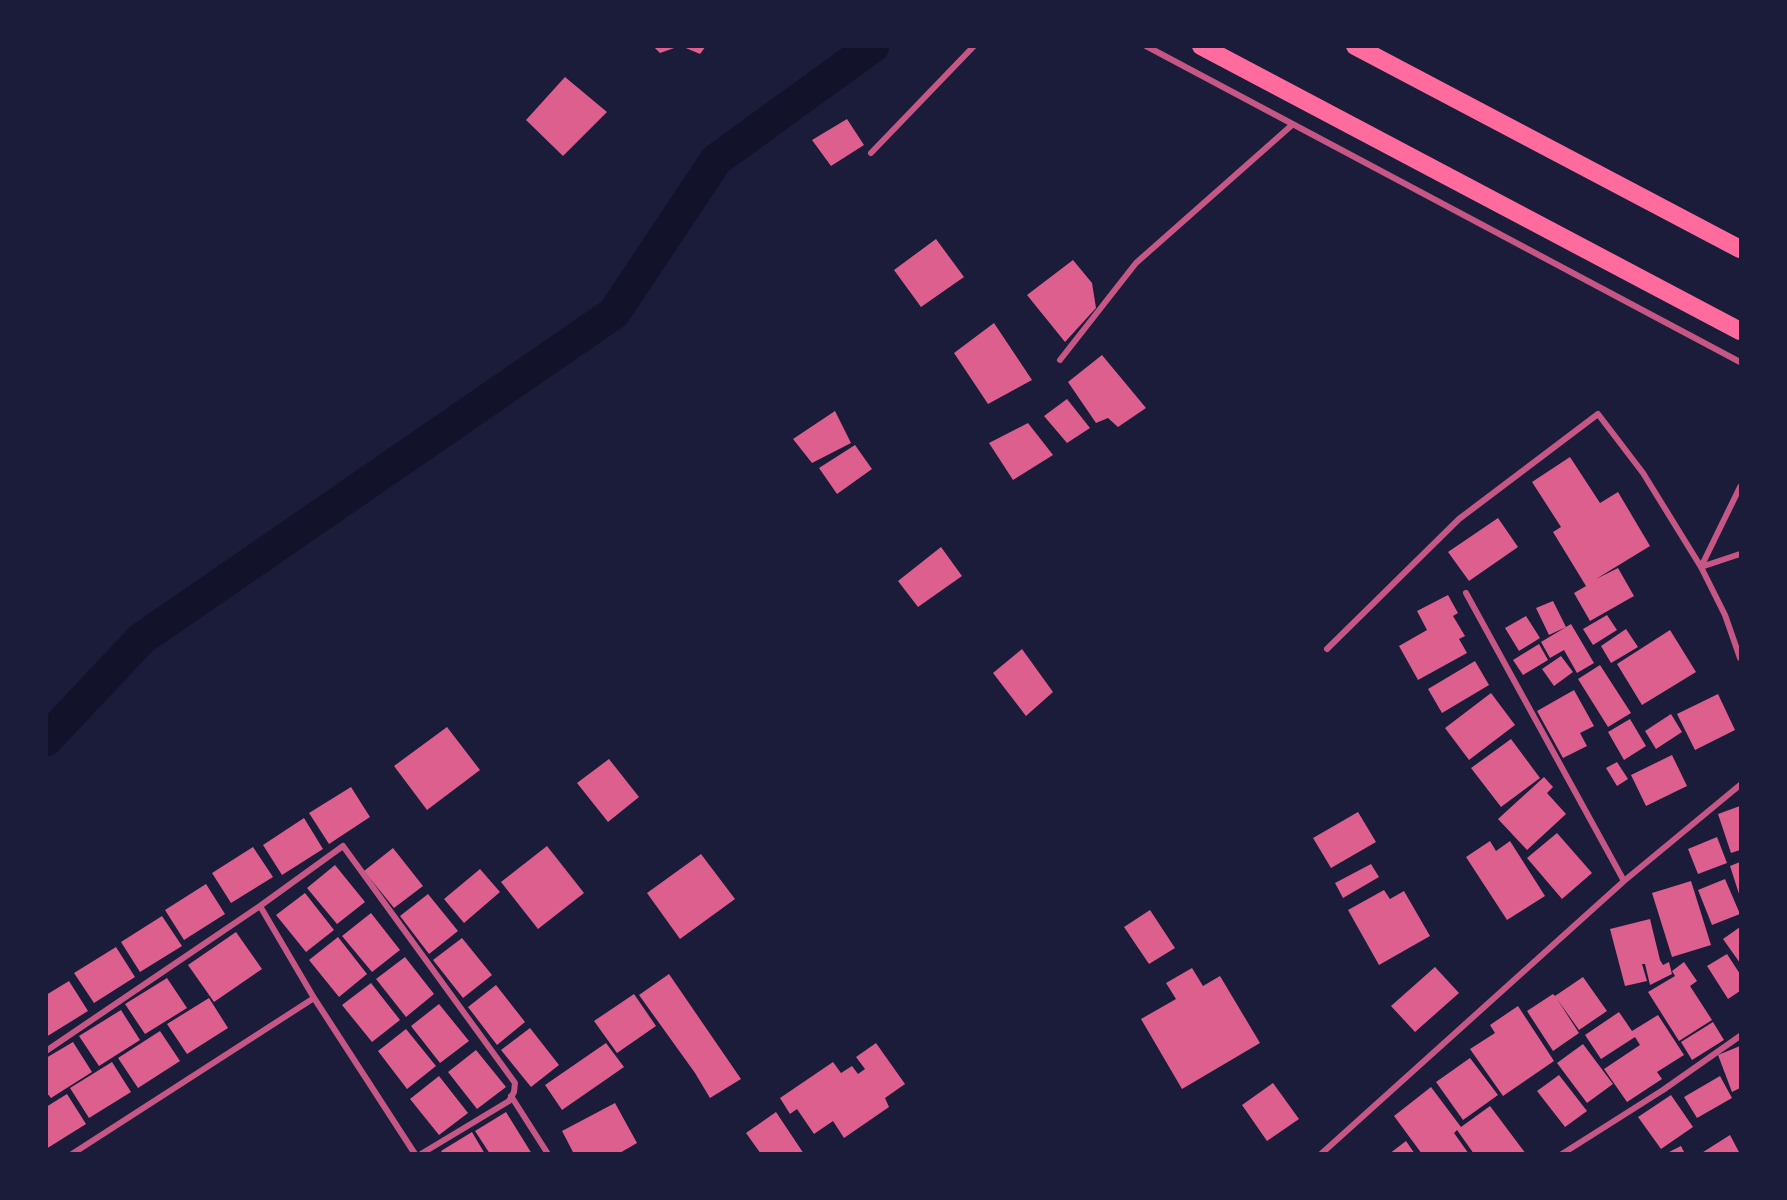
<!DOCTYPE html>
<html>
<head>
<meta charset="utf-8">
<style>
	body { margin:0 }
	#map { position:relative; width:1787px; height:1200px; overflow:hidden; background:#1b1b3a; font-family:"Open Sans",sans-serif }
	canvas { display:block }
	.frame { position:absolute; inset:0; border:48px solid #1b1b3a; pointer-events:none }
</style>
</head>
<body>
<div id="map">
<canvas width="1787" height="1200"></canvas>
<div class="frame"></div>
</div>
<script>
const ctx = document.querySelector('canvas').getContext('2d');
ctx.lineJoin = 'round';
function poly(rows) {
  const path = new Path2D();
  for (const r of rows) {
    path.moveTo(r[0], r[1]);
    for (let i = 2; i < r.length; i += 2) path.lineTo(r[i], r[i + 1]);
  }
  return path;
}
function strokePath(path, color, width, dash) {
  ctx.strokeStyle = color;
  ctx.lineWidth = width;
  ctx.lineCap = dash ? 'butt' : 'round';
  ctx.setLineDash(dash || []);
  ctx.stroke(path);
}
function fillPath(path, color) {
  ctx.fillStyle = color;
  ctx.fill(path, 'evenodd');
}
strokePath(poly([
	[46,740,141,639,614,313,716,160,873,46]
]), '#12122b', 33);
fillPath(poly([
	[653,46,677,46,677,47,660,53],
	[681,46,706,46,700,54],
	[565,77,607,112,563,156,526,120],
	[847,119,864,145,831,166,812,140],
	[936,239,964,277,921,307,894,270],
	[1073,260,1092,283,1096,308,1065,342,1027,295],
	[994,323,1032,380,988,404,954,353],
	[1102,355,1146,408,1118,427,1108,418,1096,423,1068,382],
	[1067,399,1090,428,1067,443,1044,416],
	[835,411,851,443,812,463,793,439],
	[1028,423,1053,455,1013,480,989,443],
	[855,445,872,469,837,494,819,468],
	[1570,457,1600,503,1618,492,1650,546,1596,579,1618,568,1634,596,1590,621,1574,593,1586,586,1553,532,1561,527,1532,482],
	[1498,518,1518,547,1469,581,1448,552],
	[941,547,962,576,918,607,898,581],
	[1448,595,1458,613,1453,616,1465,636,1459,639,1467,653,1418,680,1399,646,1427,630,1417,611],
	[1553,601,1566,627,1549,635,1536,608],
	[1607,615,1617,630,1593,645,1583,629],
	[1526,616,1540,638,1519,651,1505,628],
	[1571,624,1594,663,1577,673,1564,650,1550,658,1541,642],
	[1626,629,1638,647,1611,663,1601,646],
	[1670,630,1696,672,1642,705,1617,664],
	[1539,644,1548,660,1523,675,1513,660],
	[1022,649,1053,692,1026,716,993,673],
	[1561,656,1573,672,1554,686,1542,669],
	[1475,661,1489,685,1442,713,1428,689],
	[1600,665,1631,713,1608,727,1578,679],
	[1574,690,1594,726,1580,733,1587,746,1563,758,1537,711],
	[1491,693,1515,725,1469,760,1445,728],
	[1718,694,1735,730,1695,750,1677,714],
	[1671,714,1682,732,1656,749,1645,731],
	[1630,719,1646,746,1624,760,1608,732],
	[447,727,480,770,427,810,394,766],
	[1511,739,1540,778,1501,807,1471,768],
	[1672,755,1687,786,1646,806,1631,775],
	[609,759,639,797,608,822,577,783],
	[1617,762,1628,779,1617,786,1606,768],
	[1544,777,1553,787,1547,793,1566,814,1527,850,1498,819],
	[351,787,370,817,329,844,309,813],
	[1740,806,1740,850,1731,853,1718,814],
	[1358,812,1376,842,1331,868,1313,838],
	[304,818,323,849,282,875,263,845],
	[1557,833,1592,873,1562,899,1527,858],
	[1717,837,1727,863,1698,874,1688,849],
	[1490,841,1496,851,1510,841,1545,896,1507,920,1466,857],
	[547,846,584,893,538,929,501,882],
	[253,847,273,877,231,903,212,873],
	[393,848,423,886,394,908,364,871],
	[701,854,735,899,680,939,647,893],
	[1740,862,1740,897,1730,866],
	[1371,864,1379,877,1343,898,1335,883],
	[335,865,365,902,337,924,307,888],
	[480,869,500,892,464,923,444,899],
	[1725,879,1740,914,1712,925,1698,890],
	[1691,881,1711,945,1672,957,1652,893],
	[206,884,225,914,184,940,165,910],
	[1384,890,1390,899,1404,891,1430,936,1379,965,1348,910],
	[305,893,334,930,306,952,276,915],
	[428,894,458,931,429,954,400,916],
	[1150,910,1175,948,1149,964,1124,927],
	[371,913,400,950,372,972,342,936],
	[162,916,182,946,140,972,121,942],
	[1650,919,1660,960,1663,965,1669,962,1672,974,1650,985,1645,964,1642,964,1647,981,1625,986,1610,929],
	[1740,927,1740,963,1723,939],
	[236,932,262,969,214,1002,188,965],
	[338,937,367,974,339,997,309,960],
	[462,938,492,975,463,998,433,960],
	[116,947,135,977,94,1003,74,973],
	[1727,954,1740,974,1740,991,1728,999,1707,966],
	[405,957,434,994,406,1017,376,979],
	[1684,962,1697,981,1690,986,1712,1020,1679,1041,1648,992,1675,976,1672,971],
	[1435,967,1459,993,1415,1032,1391,1006],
	[1192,968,1203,986,1220,976,1260,1043,1182,1089,1141,1019,1176,999,1166,983],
	[669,974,741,1079,710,1098,695,1073,639,995],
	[1583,977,1607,1011,1579,1030,1557,999,1579,1033,1553,1051,1527,1011,1553,994,1555,996],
	[167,978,187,1008,145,1034,125,1004],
	[69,981,88,1011,46,1037,46,995],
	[371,983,400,1020,372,1042,342,1005],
	[496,985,525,1022,497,1045,468,1007],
	[634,994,656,1026,617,1053,594,1021],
	[209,998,228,1028,187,1054,167,1024],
	[439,1004,469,1041,440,1063,411,1026],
	[1518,1006,1554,1061,1503,1096,1470,1049,1495,1033,1490,1025],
	[121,1010,140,1040,99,1066,79,1036],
	[1619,1012,1632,1031,1658,1015,1684,1055,1657,1072,1662,1079,1627,1102,1604,1069,1640,1045,1635,1037,1601,1059,1585,1035],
	[1713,1022,1724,1040,1692,1060,1681,1042],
	[530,1028,559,1065,531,1087,501,1050],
	[406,1029,436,1066,407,1089,378,1051],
	[160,1031,180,1061,138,1088,118,1058],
	[73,1042,92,1072,51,1098,46,1092,46,1058],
	[606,1043,624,1067,562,1110,545,1085],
	[876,1043,905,1084,885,1098,889,1107,844,1138,833,1121,814,1134,797,1109,790,1114,780,1098,833,1062,841,1073,852,1066,858,1074,865,1069,856,1057],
	[1583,1044,1613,1084,1587,1103,1557,1063],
	[1740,1046,1740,1088,1732,1092,1718,1055],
	[476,1050,506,1087,477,1109,448,1072],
	[1470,1058,1498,1095,1463,1120,1436,1082],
	[112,1062,131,1092,89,1118,70,1088],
	[1559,1075,1587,1111,1565,1127,1537,1091],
	[439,1076,468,1113,439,1135,410,1099],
	[1720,1076,1732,1098,1697,1118,1684,1097],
	[1273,1083,1299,1119,1267,1141,1242,1105],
	[1431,1087,1461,1127,1490,1106,1526,1154,1474,1154,1457,1130,1454,1133,1469,1154,1422,1154,1394,1116],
	[67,1094,86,1124,46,1149,46,1107],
	[1671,1095,1693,1127,1661,1149,1638,1117],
	[615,1103,637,1143,618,1154,574,1154,562,1131],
	[506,1112,532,1154,490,1154,475,1131],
	[776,1112,804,1154,761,1154,746,1133],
	[472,1132,485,1154,443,1154,441,1151],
	[1730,1135,1740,1154,1700,1154],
	[1406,1141,1415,1154,1389,1154],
	[1681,1146,1685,1154,1665,1154]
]), '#dd5f8e');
strokePath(poly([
	[1146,46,1740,362],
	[871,153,974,46],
	[1060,360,1136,263,1292,125],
	[1740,487,1701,567,1725,615,1740,658],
	[1466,593,1624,881],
	[1327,649,1459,519,1598,414,1643,473,1701,567,1740,554],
	[260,906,314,998,415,1154],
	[46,1051,260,906,343,846,515,1083,514,1092,509,1101,421,1154],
	[511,1096,548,1154],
	[72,1154,314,998],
	[1321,1154,1624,881,1740,785],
	[1562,1154,1663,1090,1740,1036]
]), '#c65784', 6);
strokePath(poly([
	[1201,46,1740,331],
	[1355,46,1740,249]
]), '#ff6b9d', 18);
</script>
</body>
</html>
